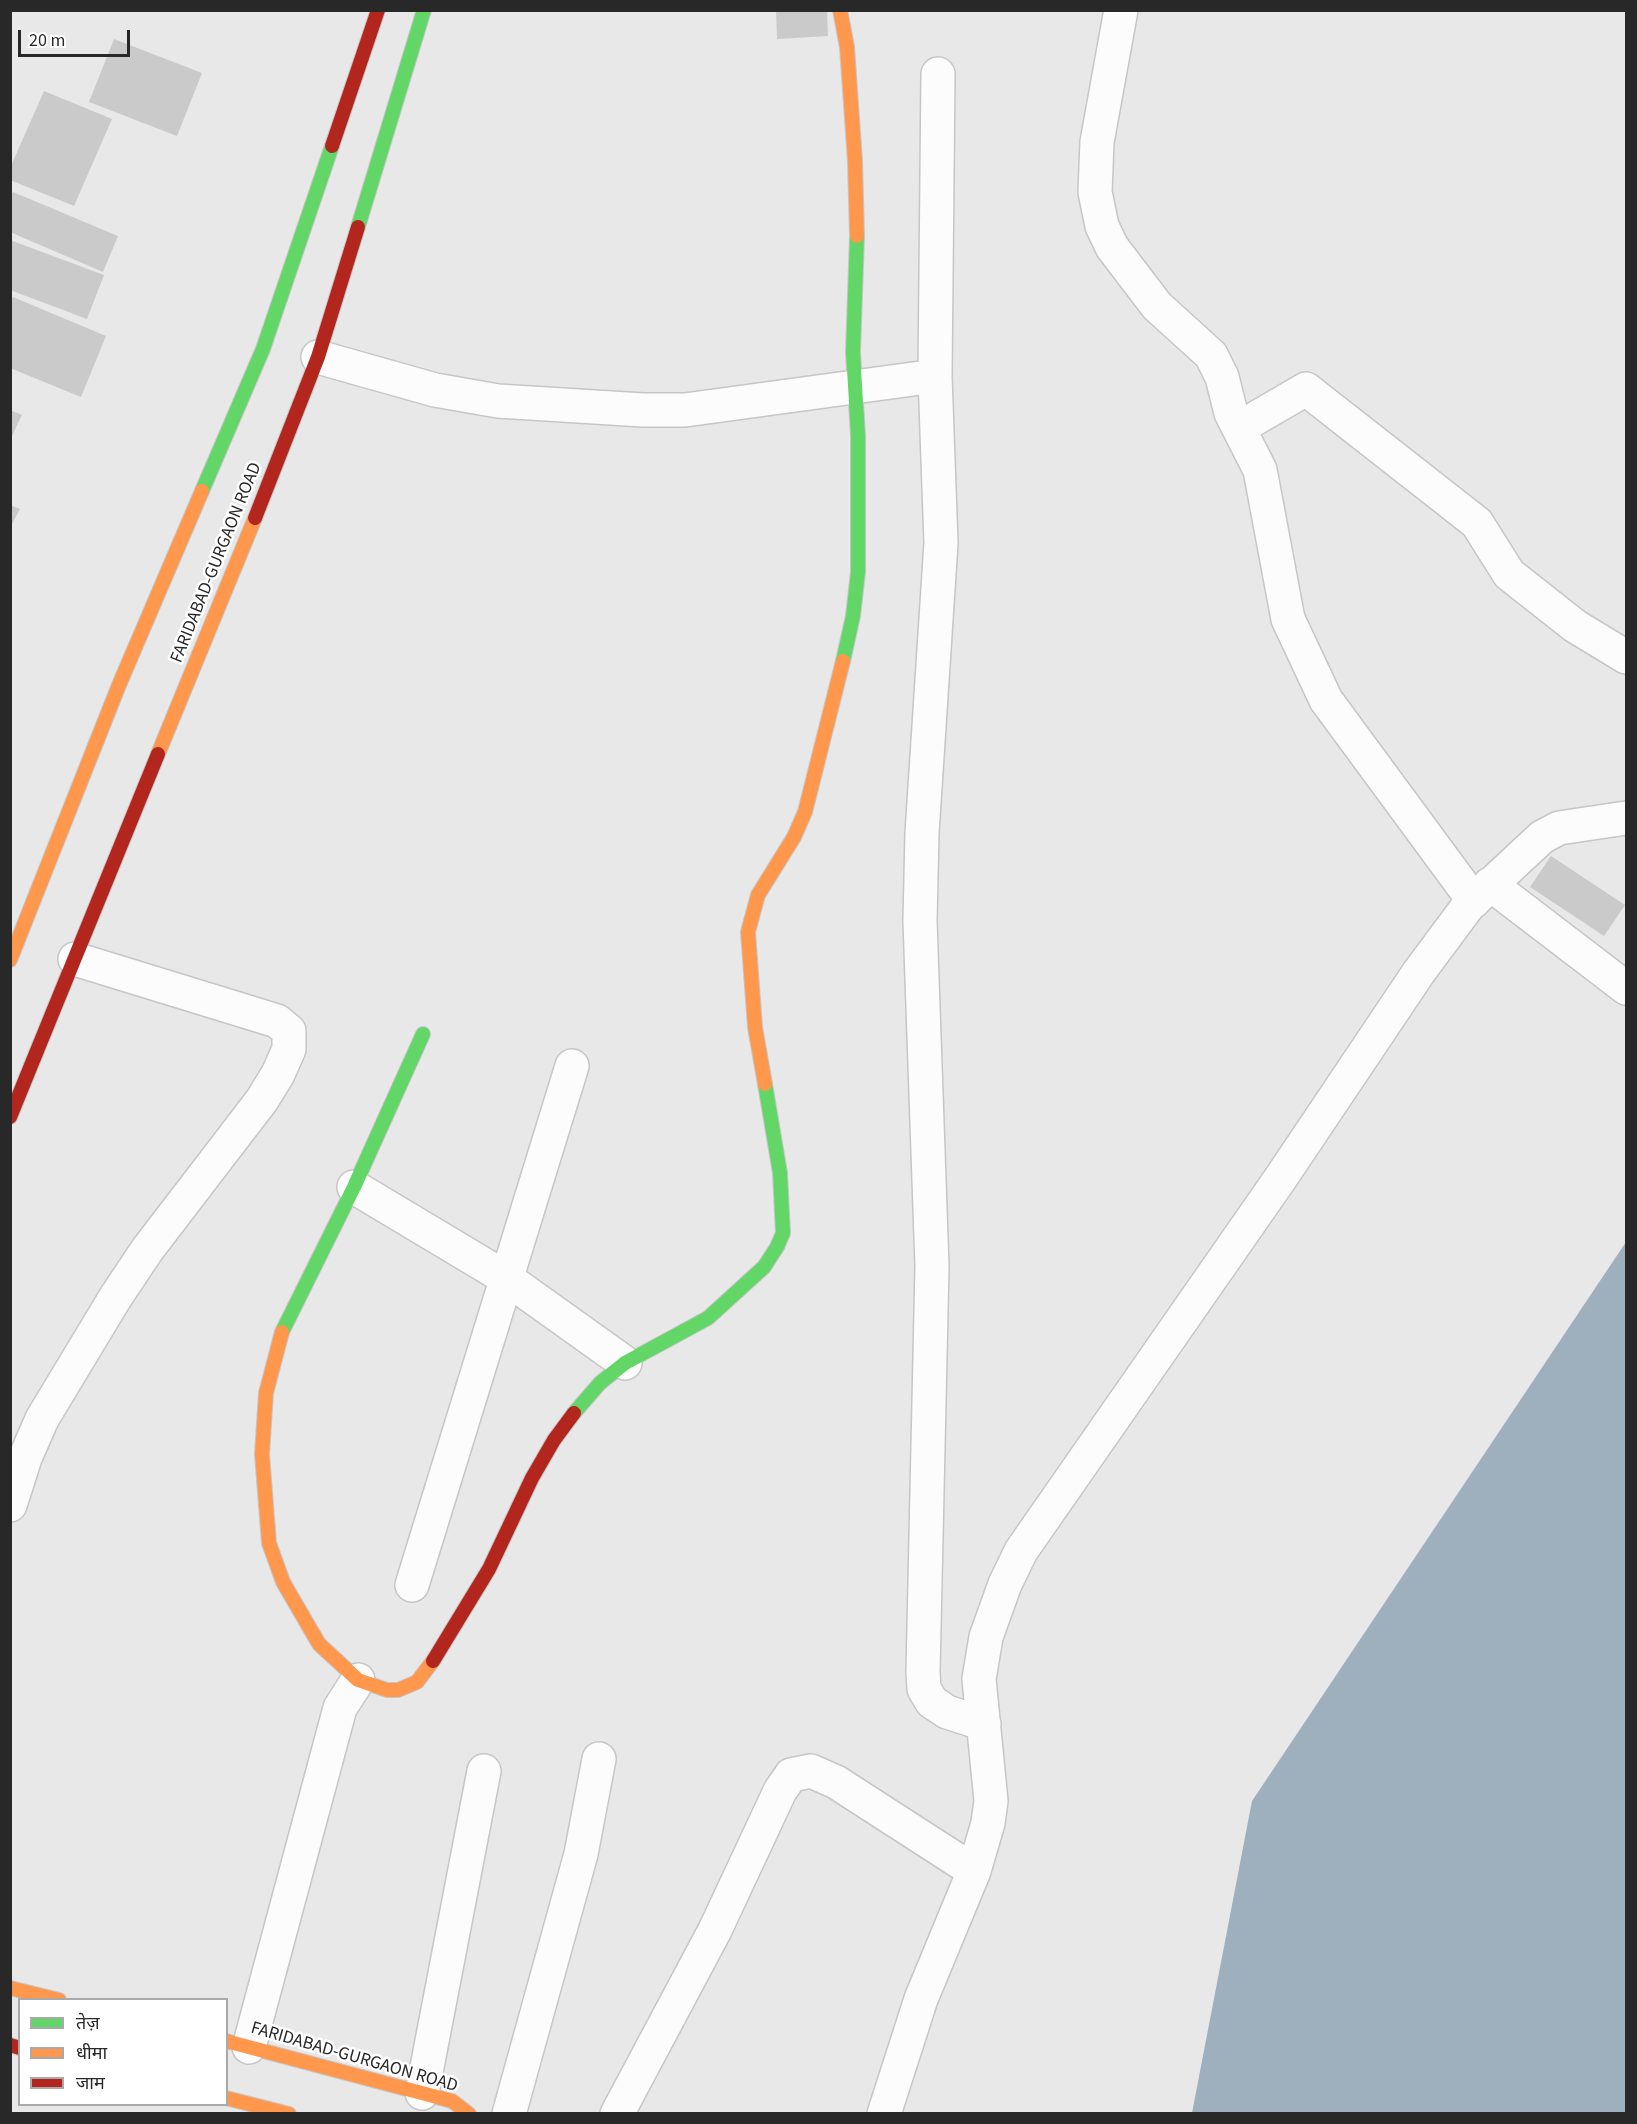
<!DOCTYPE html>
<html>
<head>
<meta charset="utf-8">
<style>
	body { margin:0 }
	#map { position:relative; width:1637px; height:2124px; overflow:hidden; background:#e8e8e8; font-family:"Source Sans 3","Noto Sans Devanagari",sans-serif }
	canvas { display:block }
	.frame { position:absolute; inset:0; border:12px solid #282829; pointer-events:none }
	.legend { position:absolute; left:18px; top:1998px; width:210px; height:108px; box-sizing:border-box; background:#fff; border:2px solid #a9a9a9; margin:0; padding:8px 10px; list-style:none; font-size:18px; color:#282829 }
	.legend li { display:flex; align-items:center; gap:12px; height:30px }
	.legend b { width:30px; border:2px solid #a9a9a9 }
	.scale { position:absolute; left:18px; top:30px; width:112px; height:27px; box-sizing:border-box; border:3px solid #282829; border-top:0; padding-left:8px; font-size:18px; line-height:21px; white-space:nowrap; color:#282829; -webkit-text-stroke:4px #fff; paint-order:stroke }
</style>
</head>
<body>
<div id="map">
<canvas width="1637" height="2124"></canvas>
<div class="frame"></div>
<ul class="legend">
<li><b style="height:8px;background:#63d668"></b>तेज़</li>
<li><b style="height:8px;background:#ff974d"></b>धीमा</li>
<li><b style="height:8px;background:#b3261e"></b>जाम</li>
</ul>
<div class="scale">20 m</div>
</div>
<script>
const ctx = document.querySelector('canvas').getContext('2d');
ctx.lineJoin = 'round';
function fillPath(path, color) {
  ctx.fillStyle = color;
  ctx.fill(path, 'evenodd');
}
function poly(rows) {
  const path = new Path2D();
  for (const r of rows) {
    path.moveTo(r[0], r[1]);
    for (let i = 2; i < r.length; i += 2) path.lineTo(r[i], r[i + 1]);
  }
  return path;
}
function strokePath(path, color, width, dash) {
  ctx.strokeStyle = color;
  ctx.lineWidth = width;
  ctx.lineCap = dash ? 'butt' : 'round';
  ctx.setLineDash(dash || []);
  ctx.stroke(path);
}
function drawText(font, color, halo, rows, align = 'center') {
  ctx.font = font + ' "Source Sans 3",sans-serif';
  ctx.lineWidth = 5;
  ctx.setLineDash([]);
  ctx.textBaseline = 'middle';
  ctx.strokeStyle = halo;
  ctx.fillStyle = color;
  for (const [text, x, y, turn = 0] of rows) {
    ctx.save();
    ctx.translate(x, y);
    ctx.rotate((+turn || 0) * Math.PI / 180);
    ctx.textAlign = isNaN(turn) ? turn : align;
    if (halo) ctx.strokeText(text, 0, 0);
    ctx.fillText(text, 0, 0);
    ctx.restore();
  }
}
fillPath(poly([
	[1626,1242,1626,2113,1192,2113,1252,1801]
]), '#9eafbe');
fillPath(poly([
	[776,10,827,10,828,36,777,39],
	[114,39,202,73,177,136,89,102],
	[44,91,112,119,74,206,10,180,10,168],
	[13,192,118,236,103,272,10,232,10,199],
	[10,240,104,275,87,319,10,290],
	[13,297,106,336,81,397,10,368,10,303],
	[10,410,22,415,10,440],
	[10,505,20,509,10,528],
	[1551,856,1625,905,1604,936,1530,887]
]), '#cacaca');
const street = poly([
	[1121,10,1097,142,1095,192,1102,226,1112,247,1157,306,1211,355,1222,377,1231,413,1260,470,1288,619,1326,700,1474,901],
	[938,74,935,376,941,543,922,833,920,921,932,1266,923,1672,924,1689,932,1702,947,1712,984,1724],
	[318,357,435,390,498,401,643,410,685,410,935,376],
	[1239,428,1306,389,1477,523,1509,574,1575,626,1626,657],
	[1490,884,1626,988],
	[354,1187,506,1278,625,1363],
	[10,1505,25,1458,42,1419,115,1298,147,1250,262,1100,278,1074,289,1049,289,1031,277,1021,75,959],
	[412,1585,572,1066],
	[249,2047,340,1708,358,1680],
	[422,2093,484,1771],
	[509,2114,581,1854,599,1759],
	[617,2114,715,1930,780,1791,791,1775,811,1771,836,1782,974,1871],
	[884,2114,921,1999,974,1871,988,1823,991,1801,979,1679,986,1637,1005,1584,1021,1551,1280,1179,1419,972,1468,906,1542,837,1559,828,1626,818]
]);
const fast = poly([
	[358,227,424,10],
	[202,491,263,349,332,146],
	[843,661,853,616,858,572,858,436,853,352,857,236],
	[282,1332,354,1187,423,1034],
	[574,1413,600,1383,625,1363,708,1318,764,1267,777,1247,783,1233,780,1173,765,1084]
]);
const slow = poly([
	[840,10,847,47,855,161,857,236],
	[158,754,255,518],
	[10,960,119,685,202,491],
	[765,1084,755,1027,748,932,758,895,794,837,805,812,843,661],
	[282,1332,266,1393,262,1454,269,1543,283,1582,319,1644,358,1680,387,1690,398,1690,417,1682,433,1661],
	[10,1988,59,2000],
	[226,2041,452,2101,469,2114],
	[226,2098,289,2114]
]);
const jam = poly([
	[332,146,378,10],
	[255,518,318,357,358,227],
	[10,1117,158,754],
	[433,1661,489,1569,532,1478,554,1440,574,1413],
	[10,2045,20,2048]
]);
strokePath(street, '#c6c6c6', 36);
strokePath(fast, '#c6c6c6', 16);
strokePath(slow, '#c6c6c6', 16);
strokePath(jam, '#c6c6c6', 16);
strokePath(street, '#fcfcfc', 33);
strokePath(fast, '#63d668', 14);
strokePath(slow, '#ff974d', 14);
strokePath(jam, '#b3261e', 14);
drawText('18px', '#282829', '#fff', [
	["FARIDABAD-GURGAON ROAD",217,563,-68],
	["FARIDABAD-GURGAON ROAD",354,2058,16]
]);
</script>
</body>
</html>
